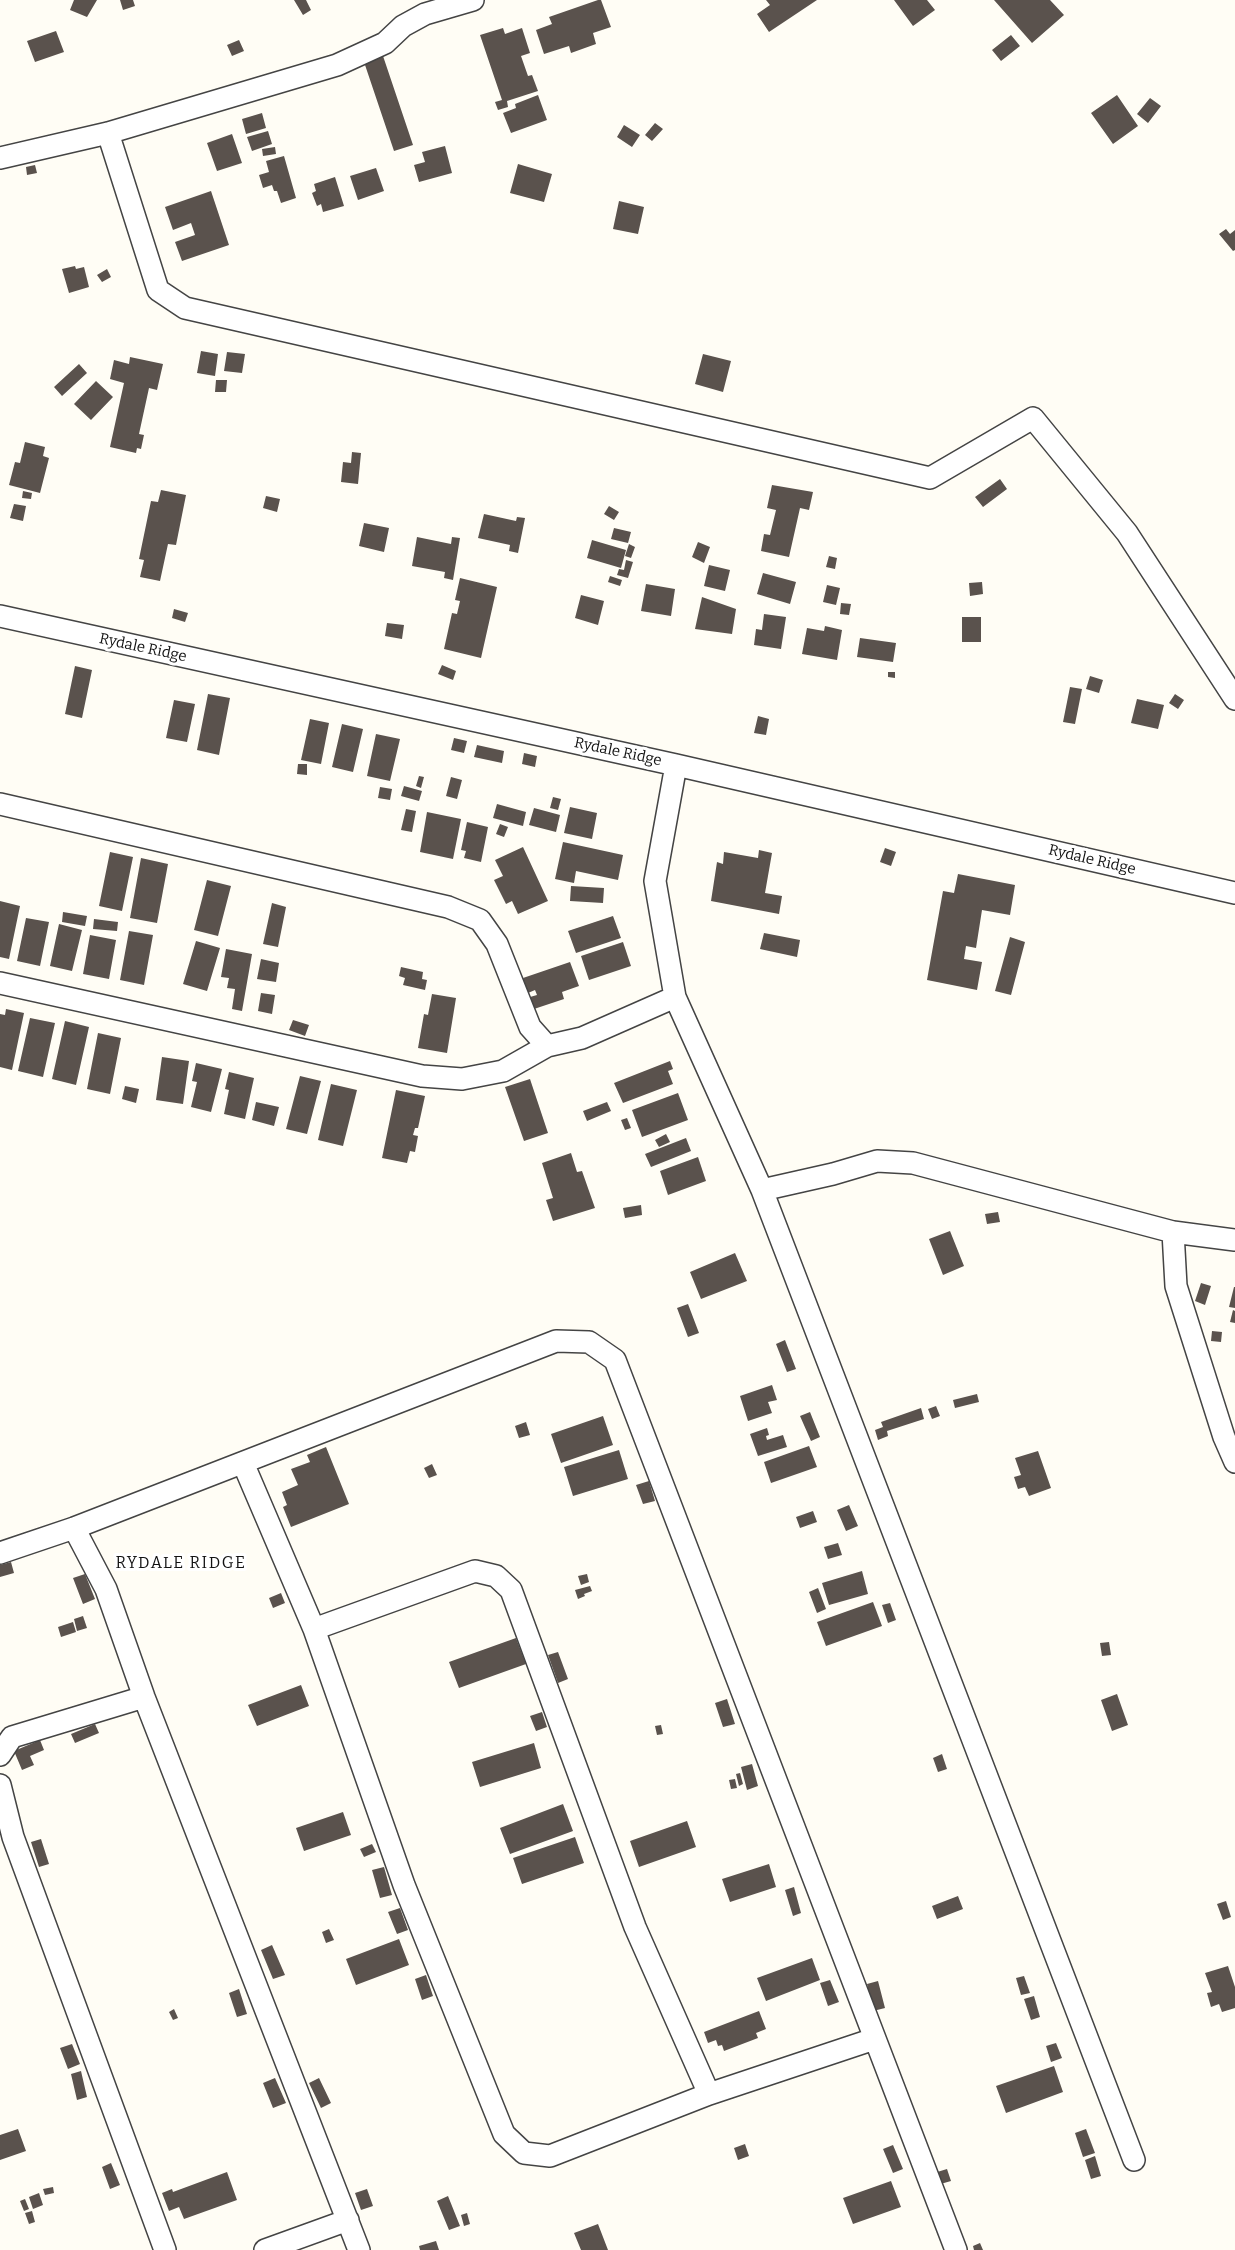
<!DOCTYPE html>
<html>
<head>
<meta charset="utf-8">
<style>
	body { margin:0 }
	canvas { display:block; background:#fffdf5 }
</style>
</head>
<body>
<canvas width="1235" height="2250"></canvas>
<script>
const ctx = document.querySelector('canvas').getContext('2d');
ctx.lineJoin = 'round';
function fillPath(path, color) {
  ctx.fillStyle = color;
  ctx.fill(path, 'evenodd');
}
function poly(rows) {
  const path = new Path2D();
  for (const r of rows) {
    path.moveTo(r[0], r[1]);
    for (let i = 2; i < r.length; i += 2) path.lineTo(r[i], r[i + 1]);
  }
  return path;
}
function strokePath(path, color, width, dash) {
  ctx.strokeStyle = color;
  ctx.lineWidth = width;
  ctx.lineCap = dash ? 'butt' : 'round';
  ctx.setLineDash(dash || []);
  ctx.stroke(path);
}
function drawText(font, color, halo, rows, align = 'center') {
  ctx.font = font + ' Bitter,serif';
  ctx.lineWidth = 6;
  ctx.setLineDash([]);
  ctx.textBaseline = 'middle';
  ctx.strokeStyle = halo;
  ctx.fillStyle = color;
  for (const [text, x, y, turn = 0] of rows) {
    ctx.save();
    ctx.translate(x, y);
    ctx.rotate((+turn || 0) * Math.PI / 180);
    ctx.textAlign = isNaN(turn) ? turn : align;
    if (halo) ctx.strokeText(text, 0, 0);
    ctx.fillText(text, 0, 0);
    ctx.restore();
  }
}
fillPath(poly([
	[74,0,97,0,87,17,70,10],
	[120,0,133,0,135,6,123,10],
	[294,0,306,0,311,10,303,15],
	[598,0,601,0,611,27,593,33,596,44,571,53,569,46,544,54,536,30,552,24,549,17],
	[766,0,817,0,769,32,757,14,770,5],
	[894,0,927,0,935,10,913,26],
	[994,0,1050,0,1064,15,1032,43],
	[503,28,505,34,522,28,530,53,521,56,528,76,532,75,538,91,507,101,508,107,498,110,495,102,502,100,480,35],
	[56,31,64,52,35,62,27,41],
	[1011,35,1020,46,1001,61,992,50],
	[239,40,244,51,232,56,227,45],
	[382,53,413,145,394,151,363,59],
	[538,95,547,120,511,133,503,113,516,108,515,104],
	[1117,95,1138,126,1113,144,1091,113],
	[1150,98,1161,106,1148,123,1137,114],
	[262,113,266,128,246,134,242,119],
	[655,123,663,129,652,141,645,135],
	[624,125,640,135,632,147,617,137],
	[268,131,272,144,252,151,247,137],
	[232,134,242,163,217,171,207,143],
	[445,146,452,173,419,182,414,165,425,162,422,152],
	[275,147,276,154,263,156,262,149],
	[284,156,296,198,281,203,277,191,274,191,272,185,263,188,259,175,269,172,266,161],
	[518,164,552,174,544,202,510,193],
	[35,165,37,173,27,175,26,167],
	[376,168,384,191,358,200,350,176],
	[335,177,344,206,323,212,321,204,317,206,312,193,316,191,314,184],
	[211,191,229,245,182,261,175,242,195,235,191,223,173,230,165,207],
	[619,201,644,207,638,234,613,229],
	[1226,229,1230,234,1235,230,1235,250,1233,251,1219,234],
	[75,266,76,269,84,267,89,287,69,293,62,269],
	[107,269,111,277,102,282,97,275],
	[201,351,218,354,215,376,197,373],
	[227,352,245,354,242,373,224,371],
	[703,354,731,361,723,392,695,384],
	[130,357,163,364,157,390,149,388,139,434,144,435,141,449,137,448,136,453,110,447,124,383,110,379,114,360,129,364],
	[79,364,87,373,62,396,54,387],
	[216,380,227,380,226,392,215,392],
	[96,381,113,397,91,420,74,404],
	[25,442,45,447,43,456,49,458,40,493,9,485,15,462,20,463],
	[352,452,361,453,358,484,341,482,343,462,351,463],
	[1000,479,1007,489,983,507,975,497],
	[772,485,813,492,809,510,800,508,789,557,761,551,764,534,770,535,776,510,767,508],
	[161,490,186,495,176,545,168,544,160,581,140,577,144,560,139,559,151,501,158,502],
	[23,491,32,493,31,499,22,498],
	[266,496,280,499,277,512,263,508],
	[14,504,26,506,23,521,10,518],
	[609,506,619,512,614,520,604,514],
	[484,514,516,521,517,517,525,518,518,553,509,551,510,545,478,538],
	[364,523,389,528,384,552,359,546],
	[614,528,631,532,628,543,611,539],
	[417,537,451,544,452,537,460,538,453,580,444,578,445,572,412,566],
	[592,540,626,550,621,568,587,558],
	[698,542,710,547,704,563,692,557],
	[629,544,635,547,631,558,625,556],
	[829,556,837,558,835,569,826,567],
	[626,560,633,562,628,578,617,575,619,569,624,570],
	[709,565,730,570,725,591,704,586],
	[763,573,796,582,790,604,757,594],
	[610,576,622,580,620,586,608,582],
	[460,578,497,587,481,658,444,649,452,613,457,614,460,601,455,600],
	[982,582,983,594,970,596,969,583],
	[646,584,675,589,671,616,641,611],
	[827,585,840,588,836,605,823,602],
	[581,595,604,601,598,625,575,618],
	[702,597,736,609,732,634,695,629],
	[841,603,851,604,849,615,840,614],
	[174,609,188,613,185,622,172,618],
	[764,614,786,617,781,649,754,645,756,629,762,630],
	[962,617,981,617,981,642,962,642],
	[387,623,404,625,402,639,385,636],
	[825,626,842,630,837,660,802,654,807,628,824,631],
	[860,638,896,643,893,662,857,657],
	[442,665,456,671,453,680,438,674],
	[75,666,92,670,82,718,65,714],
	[888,672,895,672,895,678,888,677],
	[1090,676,1103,680,1099,693,1086,689],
	[1070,687,1082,689,1075,724,1063,722],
	[208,694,230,698,219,755,197,750],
	[1175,694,1184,700,1178,709,1169,703],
	[1137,699,1164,705,1158,729,1131,723],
	[174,700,195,704,187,742,166,738],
	[758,716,769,719,766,735,754,733],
	[310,719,329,723,321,764,301,760],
	[342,724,363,729,353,772,332,767],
	[376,734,400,739,390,781,367,776],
	[454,738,467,741,464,753,451,750],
	[477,745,504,751,502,763,474,757],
	[524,753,537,756,535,767,522,764],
	[298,764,307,764,307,775,297,774],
	[419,776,424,777,421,788,416,786],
	[451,777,462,780,457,799,446,796],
	[404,786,422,791,419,801,401,796],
	[380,787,392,789,390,800,378,798],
	[553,797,561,799,558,810,550,808],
	[497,804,526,812,523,826,493,818],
	[570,807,597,813,592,839,564,833],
	[534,808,560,815,556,832,529,825],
	[406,809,416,811,412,832,401,830],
	[427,812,461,819,453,859,420,852],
	[467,822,488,827,481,862,464,858,466,851,461,850],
	[500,824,508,827,504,837,496,834],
	[563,842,623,855,618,880,576,871,574,883,555,879],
	[523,847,548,901,518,914,512,901,506,904,494,880,503,876,495,860],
	[885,848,896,852,891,866,880,862],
	[759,850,772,853,765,893,782,896,779,914,711,901,717,862,723,864,724,852,758,858],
	[110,852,133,857,122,911,99,906],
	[141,858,168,864,157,923,130,918],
	[958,874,1015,885,1010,915,982,910,976,948,966,946,964,959,982,962,977,990,927,980,943,891,954,893],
	[207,880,231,886,218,936,194,930],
	[571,886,604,888,603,903,570,901],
	[0,901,20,906,9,959,0,957],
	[272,903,286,907,278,947,263,944],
	[63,912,87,916,85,926,62,922],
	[613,916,621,938,576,953,568,931],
	[26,918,49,922,40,966,17,961],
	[94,919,118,922,117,931,93,929],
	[59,924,82,930,72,971,50,966],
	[129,931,153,935,144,985,120,980],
	[764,933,800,940,797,957,760,949],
	[90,935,116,940,109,979,83,974],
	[1010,937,1025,942,1011,995,995,991],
	[196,941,220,948,207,991,183,984],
	[623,942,631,966,589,980,581,956],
	[226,949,252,954,242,1011,232,1009,235,989,227,988,229,978,221,977],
	[261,959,279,963,276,982,257,979],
	[570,962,579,986,562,992,564,999,534,1009,530,997,537,995,535,990,528,993,523,978],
	[401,967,423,972,422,979,427,980,425,990,403,985,405,978,399,976],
	[261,993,275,995,272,1014,258,1011],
	[432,994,456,998,447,1053,418,1048,424,1014,428,1015],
	[6,1009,24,1013,12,1070,0,1067,0,1014,5,1015],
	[30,1018,55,1023,43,1077,18,1071],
	[293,1020,309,1025,305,1036,289,1030],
	[65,1021,89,1027,76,1085,52,1079],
	[98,1033,121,1038,110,1094,87,1089],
	[162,1057,189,1061,183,1104,156,1100],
	[670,1061,673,1069,668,1071,673,1084,623,1103,614,1083],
	[196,1063,222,1069,211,1112,191,1107,197,1082,192,1081],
	[229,1072,254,1078,245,1119,224,1114,229,1090,225,1089],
	[300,1076,321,1081,307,1134,286,1129],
	[530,1079,548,1133,524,1141,505,1087],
	[331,1084,357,1090,343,1146,318,1140],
	[125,1086,139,1089,136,1103,122,1099],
	[396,1090,425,1096,418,1128,415,1128,413,1135,418,1136,415,1152,410,1151,407,1163,382,1158],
	[678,1093,688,1120,642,1137,632,1110],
	[256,1102,279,1107,274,1126,252,1120],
	[607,1102,611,1111,587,1121,583,1111],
	[627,1118,631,1128,625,1130,621,1120],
	[666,1134,670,1142,659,1147,655,1140],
	[686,1138,691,1151,651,1167,645,1154],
	[571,1153,577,1172,582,1171,595,1208,553,1221,546,1200,553,1198,542,1163],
	[698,1157,706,1181,668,1195,660,1171],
	[641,1205,642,1215,625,1218,623,1208],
	[998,1212,1000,1222,987,1224,985,1214],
	[950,1231,964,1266,943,1275,929,1239],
	[735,1253,747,1281,701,1299,690,1272],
	[1201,1283,1211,1286,1205,1305,1195,1301],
	[1234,1287,1235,1287,1235,1308,1229,1307],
	[688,1304,699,1333,688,1337,677,1308],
	[1233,1310,1235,1311,1235,1323,1230,1322],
	[1212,1331,1222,1332,1221,1342,1211,1341],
	[785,1340,796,1369,787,1372,776,1344],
	[772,1385,777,1400,768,1402,772,1413,748,1421,740,1396],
	[977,1394,979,1402,955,1408,953,1400],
	[936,1406,940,1416,932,1419,928,1409],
	[921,1408,924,1419,887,1431,888,1436,878,1440,875,1430,883,1427,881,1422],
	[810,1412,820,1437,811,1441,800,1416],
	[603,1416,613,1445,561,1463,551,1434],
	[526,1422,530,1435,519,1438,515,1426],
	[767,1428,769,1435,766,1436,767,1440,783,1435,787,1447,758,1456,750,1434],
	[809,1446,817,1467,771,1483,764,1462],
	[326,1447,349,1504,291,1527,283,1507,287,1505,282,1492,298,1485,291,1469,310,1462,307,1455],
	[619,1450,628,1479,573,1496,564,1467],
	[1038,1451,1051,1488,1029,1496,1025,1487,1018,1489,1014,1477,1021,1475,1015,1458],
	[432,1464,437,1475,429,1478,424,1468],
	[649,1481,655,1501,643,1504,636,1485],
	[849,1505,858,1526,846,1531,837,1510],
	[813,1511,817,1522,800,1528,796,1517],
	[838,1543,842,1555,828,1559,824,1547],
	[11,1562,14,1573,0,1577,0,1565],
	[862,1571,868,1594,829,1605,822,1583],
	[85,1574,95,1599,83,1604,73,1578],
	[587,1574,589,1582,581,1585,578,1576],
	[590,1586,592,1591,584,1594,585,1596,578,1599,575,1590],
	[818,1588,826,1609,817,1613,809,1592],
	[281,1593,285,1603,273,1608,269,1598],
	[873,1602,882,1626,826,1646,817,1622],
	[890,1603,896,1620,888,1623,882,1605],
	[83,1616,87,1628,77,1631,74,1619],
	[73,1622,76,1632,61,1637,58,1627],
	[516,1638,526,1664,459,1688,449,1662],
	[1109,1642,1111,1655,1102,1656,1100,1643],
	[558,1652,568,1679,558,1683,548,1655],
	[301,1685,309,1706,257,1726,248,1705],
	[1117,1694,1128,1725,1112,1731,1101,1700],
	[727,1699,735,1724,723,1727,715,1703],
	[542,1712,547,1727,536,1731,530,1716],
	[95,1724,99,1733,75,1743,71,1734],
	[661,1725,663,1734,657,1735,655,1726],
	[40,1740,44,1750,30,1756,34,1765,22,1770,14,1751],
	[534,1743,541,1768,480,1787,472,1762],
	[942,1754,947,1769,938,1772,933,1758],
	[752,1764,758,1786,747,1790,741,1767],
	[740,1773,743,1784,739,1786,736,1774],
	[735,1779,737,1788,731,1789,729,1780],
	[563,1804,573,1831,510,1854,500,1828],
	[343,1812,351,1835,304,1851,296,1828],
	[687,1821,696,1847,639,1867,630,1841],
	[575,1837,584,1863,522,1884,513,1858],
	[41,1839,49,1864,39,1867,31,1842],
	[372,1844,376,1852,364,1857,360,1849],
	[769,1864,776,1887,730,1902,722,1879],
	[384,1867,392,1895,380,1898,372,1870],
	[794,1887,801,1913,793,1916,785,1890],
	[958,1896,963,1909,937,1919,932,1906],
	[1226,1901,1231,1917,1223,1920,1217,1904],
	[400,1908,408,1930,397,1934,388,1912],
	[329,1929,334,1940,326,1943,322,1932],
	[399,1939,409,1965,356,1985,346,1959],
	[272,1945,285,1975,273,1979,261,1950],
	[812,1958,820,1980,766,2001,757,1978],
	[1228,1966,1235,1987,1235,2008,1222,2012,1219,2004,1211,2007,1207,1993,1212,1992,1205,1973],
	[426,1975,433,1996,422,2000,415,1979],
	[1024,1976,1030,1993,1021,1995,1016,1978],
	[830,1980,839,2002,828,2006,820,1983],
	[878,1981,885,2008,873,2011,867,1984],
	[239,1989,247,2014,237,2017,229,1993],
	[1034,1996,1040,2017,1031,2020,1024,1999],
	[174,2009,178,2018,173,2020,169,2012],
	[759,2011,766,2029,756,2033,758,2038,724,2051,722,2045,718,2046,716,2040,708,2043,704,2032],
	[1056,2043,1062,2058,1051,2062,1046,2046],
	[72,2044,80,2064,68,2069,60,2048],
	[1054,2066,1063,2092,1006,2113,996,2086],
	[81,2071,87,2097,77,2100,71,2074],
	[275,2078,286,2103,273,2108,263,2083],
	[319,2078,331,2103,321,2108,309,2083],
	[18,2129,26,2151,0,2160,0,2135],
	[1086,2129,1095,2153,1083,2157,1075,2133],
	[745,2144,749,2156,738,2160,734,2148],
	[893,2145,903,2169,893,2173,883,2149],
	[1095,2156,1101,2176,1091,2179,1085,2160],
	[111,2163,120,2185,110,2189,102,2167],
	[947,2169,951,2181,937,2185,934,2173],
	[227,2172,237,2200,184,2219,179,2207,169,2211,162,2193,172,2189,173,2192],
	[891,2181,901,2207,853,2224,843,2198],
	[53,2187,54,2193,45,2195,43,2189],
	[367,2189,373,2206,361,2210,355,2193],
	[39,2193,43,2205,33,2209,29,2197],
	[448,2196,460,2226,449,2230,437,2201],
	[25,2199,29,2209,24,2211,20,2201],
	[32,2211,35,2222,29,2224,25,2213],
	[467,2213,470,2224,464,2226,461,2215],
	[598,2224,608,2250,581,2250,574,2233],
	[436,2241,439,2250,420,2250,419,2246],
	[980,2243,983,2250,974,2250,973,2246]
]), '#5a524d');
const minor = poly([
	[108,133,158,290,185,308,930,478,1033,418,1127,533,1235,699],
	[0,158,108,133,337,65,385,43,403,26,425,14,473,0],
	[0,616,676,765,1235,893],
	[676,765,655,881,675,997,762,1190,1134,2160],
	[0,804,448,907,480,920,497,944,530,1027,547,1046],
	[0,983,422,1076,462,1079,503,1071,547,1046,582,1038,675,997],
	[762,1190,833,1174,877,1161,913,1163,1173,1232,1235,1240],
	[1173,1232,1176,1286,1224,1437,1235,1462],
	[243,1463,314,1629,404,1885,504,2134,524,2153,550,2156,709,2094,874,2039],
	[74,1528,106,1589,144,1697,359,2250],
	[0,1553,74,1528,556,1341,589,1342,615,1360,956,2250],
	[314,1629,475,1571,496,1576,511,1590,635,1927,709,2094],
	[0,1755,12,1737,144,1697],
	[0,1785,13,1837,165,2250],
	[265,2250,348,2220]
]);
strokePath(minor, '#444', 24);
strokePath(minor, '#fff', 21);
drawText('15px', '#111', '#fff', [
	["Rydale Ridge",143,648,12],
	["Rydale Ridge",618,752,12],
	["Rydale Ridge",1092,860,13]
]);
ctx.letterSpacing = '1.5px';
drawText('16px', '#111', '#fff', [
	["RYDALE RIDGE",181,1564]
]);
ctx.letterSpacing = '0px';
</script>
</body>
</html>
